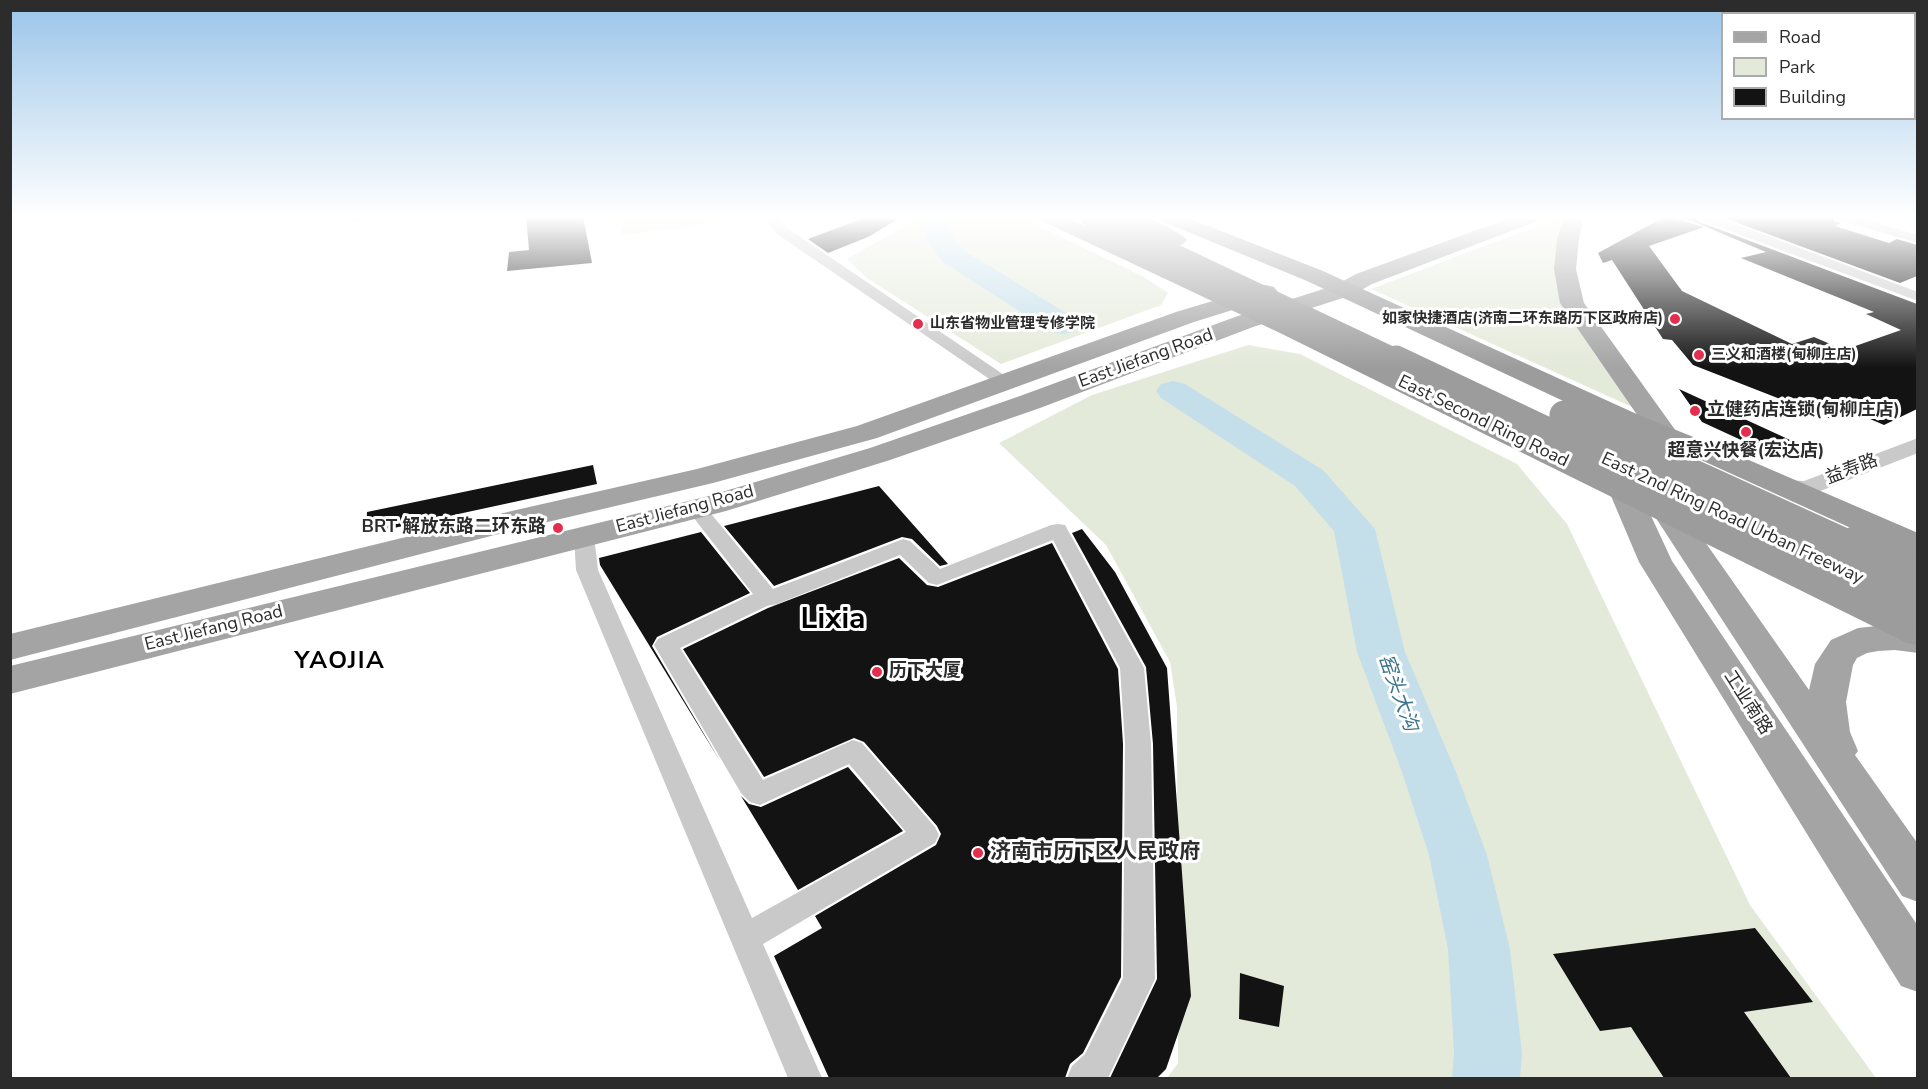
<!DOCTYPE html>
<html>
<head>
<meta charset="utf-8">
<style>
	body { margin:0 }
	#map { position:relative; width:1928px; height:1089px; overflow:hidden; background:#fff; font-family:"Nunito Sans",sans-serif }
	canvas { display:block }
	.frame { position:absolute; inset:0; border:12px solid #2c2c2c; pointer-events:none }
	.legend { position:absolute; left:1721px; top:12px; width:195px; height:108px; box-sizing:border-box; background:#fff; border:2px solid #ababab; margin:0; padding:8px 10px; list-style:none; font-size:18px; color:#2c2c2c }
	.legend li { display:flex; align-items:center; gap:12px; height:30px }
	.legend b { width:30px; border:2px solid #ababab }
</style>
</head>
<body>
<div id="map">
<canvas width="1928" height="1089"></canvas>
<div class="frame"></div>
<ul class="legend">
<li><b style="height:8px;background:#a4a4a4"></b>Road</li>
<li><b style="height:16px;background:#e4eada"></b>Park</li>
<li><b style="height:16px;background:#131313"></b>Building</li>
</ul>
</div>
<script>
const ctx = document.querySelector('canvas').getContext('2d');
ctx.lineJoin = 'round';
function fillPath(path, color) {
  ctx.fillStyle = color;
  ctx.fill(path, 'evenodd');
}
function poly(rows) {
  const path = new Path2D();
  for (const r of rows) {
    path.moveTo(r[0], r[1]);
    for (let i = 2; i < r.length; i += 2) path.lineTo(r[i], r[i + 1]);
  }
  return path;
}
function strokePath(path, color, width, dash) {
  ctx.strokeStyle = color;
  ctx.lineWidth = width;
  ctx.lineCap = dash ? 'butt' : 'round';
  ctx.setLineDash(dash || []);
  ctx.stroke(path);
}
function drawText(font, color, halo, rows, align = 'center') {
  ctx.font = font + ' "Nunito Sans","Noto Sans SC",sans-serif';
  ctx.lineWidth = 6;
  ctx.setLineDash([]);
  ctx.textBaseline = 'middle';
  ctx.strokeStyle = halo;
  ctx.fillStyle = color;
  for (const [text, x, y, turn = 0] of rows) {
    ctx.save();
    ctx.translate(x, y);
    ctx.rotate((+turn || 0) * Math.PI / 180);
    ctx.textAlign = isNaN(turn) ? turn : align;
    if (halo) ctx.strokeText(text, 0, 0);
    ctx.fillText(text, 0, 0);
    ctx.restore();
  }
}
fillPath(poly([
	[618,216,706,216,709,224,622,235],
	[912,216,1018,216,1144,277,1168,293,1161,305,1001,364,867,278,847,259,912,222],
	[1564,216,1574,216,1566,238,1561,269,1652,416,1371,289],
	[1248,345,1300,354,1517,464,1567,524,1750,905,1876,1078,1167,1078,1178,1063,1177,707,1170,662,1106,545,999,443,1092,395]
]), '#e4eada');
fillPath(poly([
	[917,216,943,216,955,241,963,250,1074,318,1079,325,1074,332,1063,334,1052,332,943,262,929,244,917,216],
	[1173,381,1185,384,1323,470,1375,529,1405,652,1456,772,1487,855,1510,949,1522,1053,1520,1078,1452,1078,1454,1053,1448,949,1429,855,1402,772,1357,652,1334,531,1295,486,1161,398,1156,391,1161,384,1173,381]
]), '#c5dfea');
fillPath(poly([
	[526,216,583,216,592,263,507,271,509,252,529,250],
	[869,216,903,216,868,237,828,253,808,239],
	[1666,216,1704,227,1649,246,1682,291,1792,344,1814,337,1844,350,1901,330,1866,314,1874,312,1741,258,1766,252,1680,216,1695,216,1697,221,1917,304,1917,409,1884,425,1847,409,1834,420,1693,365,1672,340,1663,339,1612,260,1603,263,1598,253],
	[1719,216,1832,216,1834,221,1841,223,1835,226,1889,243,1897,239,1917,245,1917,276,1900,283],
	[1679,389,1801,445,1778,457,1702,422],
	[593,465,597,484,366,534,367,512],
	[879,486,948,564,940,566,912,539,902,537,774,586,724,526],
	[1082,529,1115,572,1167,668,1191,996,1166,1069,1157,1078,1110,1078,1157,979,1153,744,1146,667,1072,533],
	[701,532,750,593,657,637,652,646,720,761,600,565,599,558],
	[1052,543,1118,669,1123,744,1121,977,1083,1053,1070,1064,1065,1078,829,1078,774,956,822,928,815,916,936,845,941,834,937,826,864,742,854,738,764,777,683,649,768,608,899,558,927,585,938,587],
	[848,767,903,831,798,890,741,796,749,804,761,807],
	[1755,928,1813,1002,1744,1012,1791,1078,1664,1078,1631,1027,1600,1031,1553,954],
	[1240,973,1284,986,1279,1027,1239,1019]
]), '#131313');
fillPath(poly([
	[350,216,377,216,376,219,355,222,350,221,350,216],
	[762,216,775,216,787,228,1016,383,1013,387,1001,387,777,234,762,216],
	[1697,216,1714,216,1918,292,1918,301,1698,219,1697,216],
	[1834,216,1853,216,1918,235,1918,243,1835,219,1834,216],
	[696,502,703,504,773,589,903,539,910,541,940,569,1051,525,1058,524,1065,525,1144,668,1151,744,1155,979,1108,1078,1067,1078,1072,1066,1085,1054,1123,978,1125,744,1120,668,1053,540,937,585,929,583,900,555,777,604,767,606,680,648,763,780,853,740,862,743,935,827,939,835,935,843,763,944,822,1078,788,1078,576,570,574,536,577,531,584,530,591,531,594,536,598,570,752,918,906,832,849,764,760,805,750,802,741,793,654,645,658,639,753,594,686,508,689,504,696,502]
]), '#c9c9c9');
fillPath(poly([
	[1918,438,1918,453,1815,493,1786,494,1778,492,1774,487,1778,482,1786,480,1804,481,1918,438]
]), '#c9c9c9');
fillPath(poly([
	[1515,216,1543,216,1540,220,1372,284,1352,295,1253,327,1040,408,890,460,726,511,10,694,10,666,705,497,870,448,1020,396,1235,317,1336,285,1356,274,1515,216],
	[1564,216,1584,216,1579,239,1576,269,1584,303,1681,438,1684,512,1809,690,1815,664,1831,640,1858,628,1895,624,1918,627,1918,653,1895,650,1878,651,1867,653,1857,658,1853,665,1846,702,1850,732,1858,751,1855,755,1918,844,1918,902,1902,896,1652,512,1652,472,1639,490,1672,561,1918,926,1918,992,1901,986,1639,562,1608,489,1628,464,1639,461,1650,464,1652,468,1653,438,1560,303,1554,269,1557,239,1564,216],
	[1266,285,1274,287,1278,292,1274,297,1194,322,877,438,713,483,518,529,10,660,10,634,516,510,697,469,857,426,1176,312,1266,285]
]), '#a4a4a4');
fillPath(poly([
	[1037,216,1063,216,1298,323,1918,618,1918,646,1905,642,1280,333,1040,220,1037,216],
	[1124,216,1148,216,1183,236,1187,240,1183,244,1176,246,1169,244,1127,220,1124,216],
	[1156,216,1183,216,1323,271,1641,416,1721,448,1918,533,1918,556,1906,553,1701,460,1621,428,1307,281,1159,220,1156,216]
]), '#9c9c9c');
strokePath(poly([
	[1091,216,1399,362]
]), '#9c9c9c', 23);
strokePath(poly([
	[1396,360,1793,548],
	[1564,415,1856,548]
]), '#9c9c9c', 29);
strokePath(poly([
	[1790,546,1918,607],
	[1853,546,1918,576]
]), '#9c9c9c', 38);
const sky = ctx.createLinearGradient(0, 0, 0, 368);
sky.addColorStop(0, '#9ac5e9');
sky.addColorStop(0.59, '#fff');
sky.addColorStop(1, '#ffffff00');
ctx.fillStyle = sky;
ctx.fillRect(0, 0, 1928, 368);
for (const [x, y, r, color] of [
	[1675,319,6,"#e32f4d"],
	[918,324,6,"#e32f4d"],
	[1699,355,6,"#e32f4d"],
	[1695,411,6,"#e32f4d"],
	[1746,432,6,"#e32f4d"],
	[558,528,6,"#e32f4d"],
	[877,672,6,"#e32f4d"],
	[978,853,6,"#e32f4d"]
]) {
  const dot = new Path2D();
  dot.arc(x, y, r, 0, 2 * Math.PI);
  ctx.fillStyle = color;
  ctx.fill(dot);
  strokePath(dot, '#fff', 2);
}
drawText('bold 15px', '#2c2c2c', '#fff', [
	["如家快捷酒店(济南二环东路历下区政府店)",1663,319,"right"],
	["山东省物业管理专修学院",930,324],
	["三义和酒楼(甸柳庄店)",1711,355]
], 'left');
drawText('18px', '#2c2c2c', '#fff', [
	["East Jiefang Road",1146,359,-20],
	["East Second Ring Road",1483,422,26],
	["益寿路",1852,470,-21],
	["East Jiefang Road",685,510,-15],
	["East 2nd Ring Road Urban Freeway",1732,519,25],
	["East Jiefang Road",214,629,-14],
	["工业南路",1747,703,57]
]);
drawText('bold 18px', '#2c2c2c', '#fff', [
	["立健药店连锁(甸柳庄店)",1707,411],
	["超意兴快餐(宏达店)",1746,452,"center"],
	["BRT 解放东路二环东路",546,528,"right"],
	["历下大厦",889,672]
], 'left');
drawText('italic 20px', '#3c758d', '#fff', [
	["窑头大沟",1397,693,70]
]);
drawText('bold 21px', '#2c2c2c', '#fff', [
	["济南市历下区人民政府",990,853]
], 'left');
ctx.letterSpacing = '1.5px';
drawText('bold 24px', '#000', '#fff', [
	["YAOJIA",340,662]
]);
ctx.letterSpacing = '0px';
drawText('bold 30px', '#000', '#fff', [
	["Lixia",833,621]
]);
</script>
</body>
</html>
